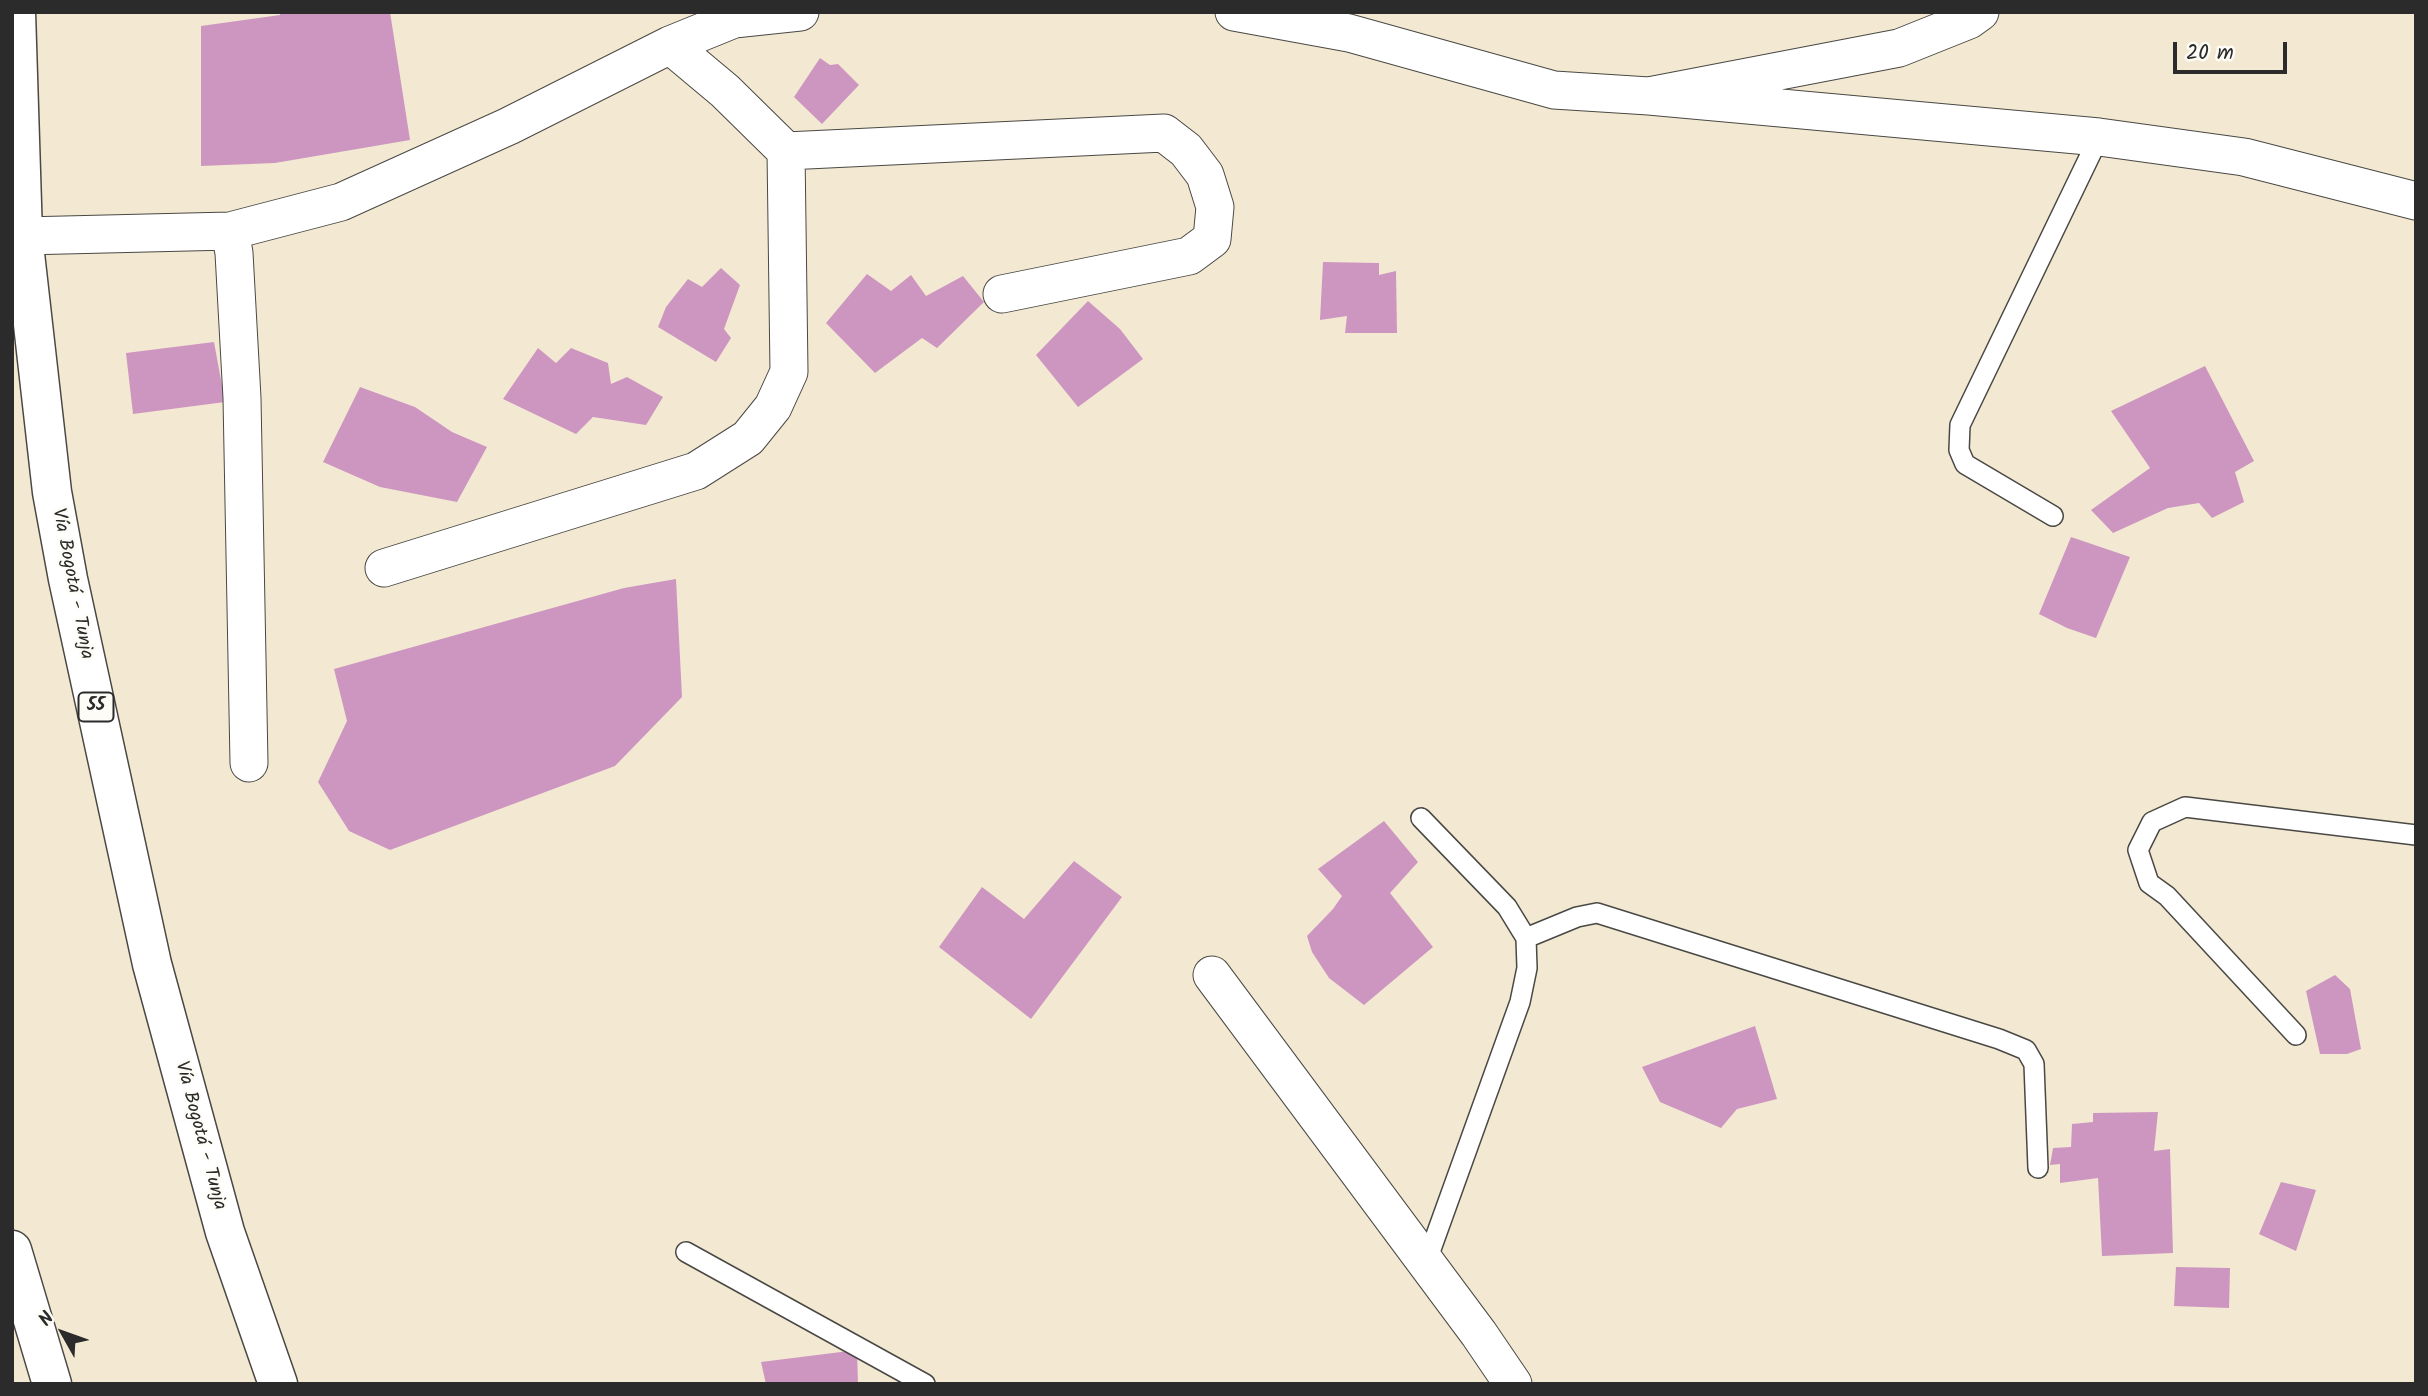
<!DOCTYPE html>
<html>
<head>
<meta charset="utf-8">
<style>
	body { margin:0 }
	#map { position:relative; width:2428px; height:1396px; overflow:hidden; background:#f3e9d2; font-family:Kalam,sans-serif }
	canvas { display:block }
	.frame { position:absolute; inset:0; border:14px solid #2b2b2b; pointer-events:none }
	.north { position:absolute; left:28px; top:1298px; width:70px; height:70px; -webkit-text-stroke:5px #fdfcf7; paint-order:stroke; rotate:310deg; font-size:19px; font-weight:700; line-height:28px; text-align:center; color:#2b2b2b }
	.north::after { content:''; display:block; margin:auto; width:24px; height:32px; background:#2b2b2b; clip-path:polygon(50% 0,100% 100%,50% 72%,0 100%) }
	.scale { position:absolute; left:2173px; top:42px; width:114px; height:32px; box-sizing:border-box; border:4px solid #2b2b2b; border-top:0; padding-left:9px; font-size:21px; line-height:24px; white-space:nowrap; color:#2b2b2b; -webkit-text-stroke:5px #fdfcf7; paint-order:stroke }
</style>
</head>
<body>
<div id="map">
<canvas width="2428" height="1396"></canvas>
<div class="frame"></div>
<div class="north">N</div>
<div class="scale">20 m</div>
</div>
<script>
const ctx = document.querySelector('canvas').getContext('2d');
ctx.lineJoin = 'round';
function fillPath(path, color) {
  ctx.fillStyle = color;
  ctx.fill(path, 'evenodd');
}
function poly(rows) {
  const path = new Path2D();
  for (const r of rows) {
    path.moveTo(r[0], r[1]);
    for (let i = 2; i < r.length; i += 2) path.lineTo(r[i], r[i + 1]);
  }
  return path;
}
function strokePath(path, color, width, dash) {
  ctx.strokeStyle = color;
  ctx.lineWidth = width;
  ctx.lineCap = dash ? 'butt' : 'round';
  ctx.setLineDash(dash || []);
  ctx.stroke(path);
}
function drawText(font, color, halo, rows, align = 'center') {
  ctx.font = font + ' Kalam,sans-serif';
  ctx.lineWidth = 5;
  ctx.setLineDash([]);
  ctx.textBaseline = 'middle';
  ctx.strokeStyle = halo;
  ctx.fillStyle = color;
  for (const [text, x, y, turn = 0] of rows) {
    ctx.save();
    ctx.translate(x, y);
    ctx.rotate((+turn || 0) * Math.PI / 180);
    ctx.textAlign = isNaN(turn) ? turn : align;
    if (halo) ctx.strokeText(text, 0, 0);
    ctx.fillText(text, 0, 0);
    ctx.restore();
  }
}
fillPath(poly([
	[280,12,390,12,410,140,275,163,201,166,201,26,280,15],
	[820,58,830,65,838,64,859,85,822,124,794,97],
	[1323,262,1379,263,1379,275,1396,271,1397,333,1345,333,1347,316,1320,320],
	[721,268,740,285,724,329,731,338,716,362,658,327,666,307,688,279,702,287],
	[867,274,891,291,911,275,926,296,963,276,984,302,937,348,922,338,875,373,826,323],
	[1088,301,1120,329,1143,359,1078,407,1036,355],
	[214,342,225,402,133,414,126,353],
	[538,348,556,363,571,348,608,363,611,384,627,377,663,397,646,425,593,417,576,434,503,399],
	[2205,366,2254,461,2235,472,2244,502,2212,518,2199,503,2168,508,2113,533,2091,510,2150,468,2111,411],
	[360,387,415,407,452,432,487,447,457,502,380,487,323,462],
	[2071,537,2130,557,2096,638,2067,628,2039,614],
	[676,579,682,697,615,766,390,850,349,831,318,782,347,721,334,669,624,588],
	[1384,821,1418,862,1390,893,1433,947,1364,1005,1329,978,1312,952,1307,936,1333,909,1342,896,1318,869],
	[1074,861,1122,897,1031,1019,939,947,982,887,1024,919],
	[2335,975,2350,989,2361,1049,2347,1054,2320,1054,2306,991],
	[1755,1026,1777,1099,1737,1109,1721,1128,1660,1102,1642,1067],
	[2158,1112,2154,1151,2170,1149,2173,1253,2102,1256,2098,1178,2060,1183,2060,1164,2050,1165,2053,1148,2071,1147,2072,1124,2093,1122,2093,1113],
	[2281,1182,2316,1190,2296,1251,2259,1234],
	[2176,1267,2230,1268,2229,1308,2174,1306],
	[857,1350,858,1384,766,1384,761,1362]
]), '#cd96c0');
const lane = poly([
	[2053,516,1965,464,1959,450,1960,425,2099,137],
	[1421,818,1507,907,1526,938,1527,968,1520,1002,1426,1263],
	[1526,938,1577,917,1597,913,1999,1039,2026,1050,2034,1064,2038,1168],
	[2296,1035,2167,896,2149,883,2138,850,2152,822,2185,807,2416,835],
	[686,1252,925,1384]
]);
const street = poly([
	[1234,12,1349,33,1554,90,1649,96,1899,48,1969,20,1980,12],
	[1649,96,2099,137,2244,157,2416,201],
	[786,151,1164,133,1186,150,1205,175,1215,207,1212,239,1189,256,1002,294],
	[230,231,234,253,242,398,249,763],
	[23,236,230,231,341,202,509,126,670,45,734,19,800,12],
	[384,568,696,471,748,438,773,407,789,372,786,151,725,91,670,45],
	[1212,975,1479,1334,1513,1384]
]);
const highway = poly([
	[16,12,23,236,52,492,68,579,152,964,225,1232,278,1384],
	[12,1250,52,1384]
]);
strokePath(lane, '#494844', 22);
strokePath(street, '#494844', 39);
strokePath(highway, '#494844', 41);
strokePath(lane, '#fff', 19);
strokePath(street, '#fff', 37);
strokePath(highway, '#fff', 38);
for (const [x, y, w] of [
	[96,707,35]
]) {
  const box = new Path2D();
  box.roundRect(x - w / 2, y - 14.5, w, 29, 5);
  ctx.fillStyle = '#fdfcf7';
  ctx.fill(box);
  strokePath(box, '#2b2b2b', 2);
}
drawText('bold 18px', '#2b2b2b', null, [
	["55",96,707]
]);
drawText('19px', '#2b2b2b', '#fdfcf7', [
	["Vía Bogotá - Tunja",71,584,79],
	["Vía Bogotá - Tunja",199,1136,75]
]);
</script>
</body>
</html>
